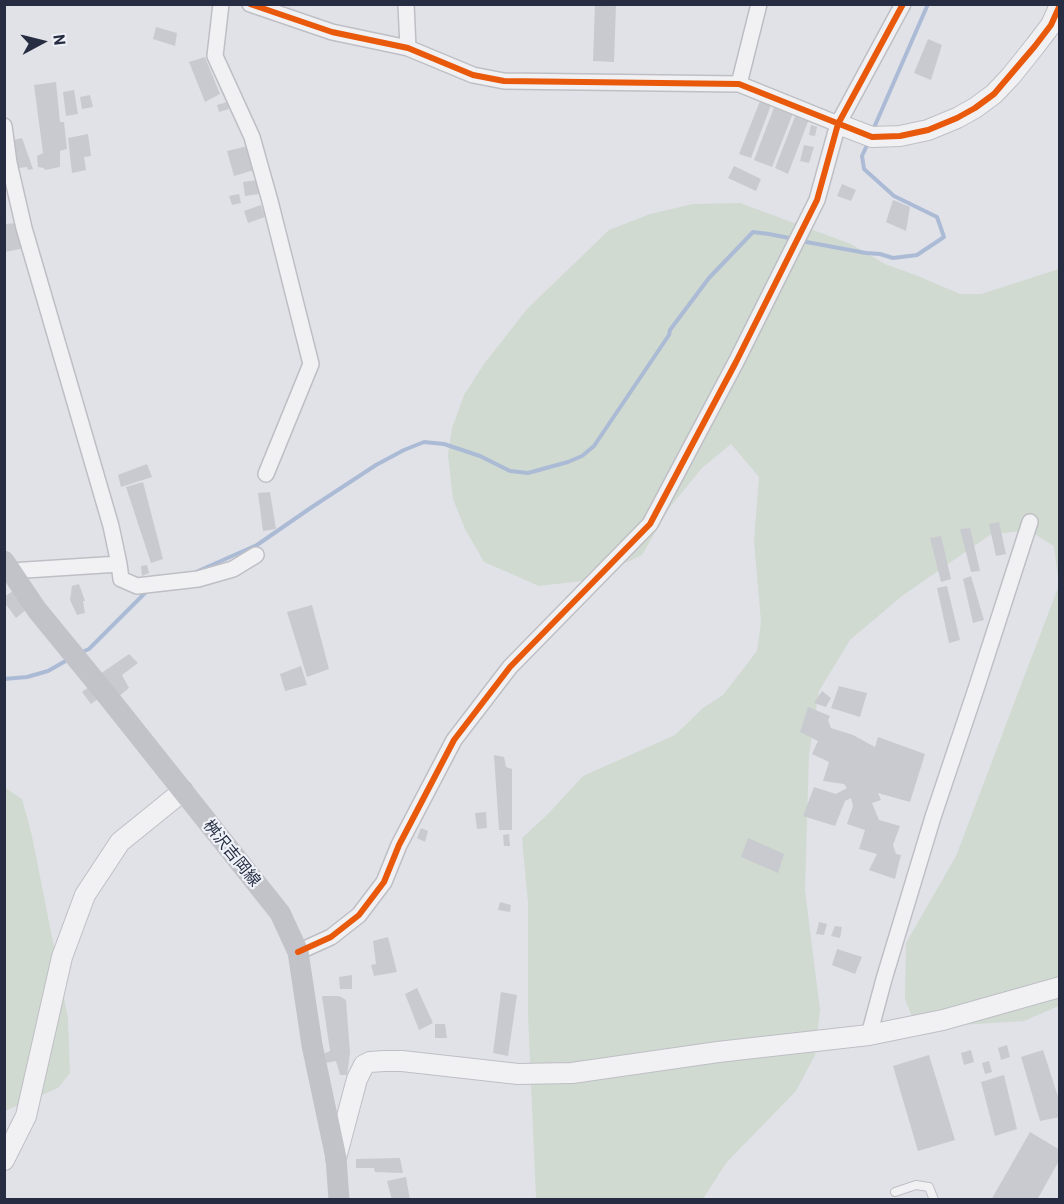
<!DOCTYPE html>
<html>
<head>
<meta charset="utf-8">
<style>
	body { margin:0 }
	#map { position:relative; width:1064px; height:1204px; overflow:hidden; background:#e1e2e7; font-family:Barlow,sans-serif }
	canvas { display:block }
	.frame { position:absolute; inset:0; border:6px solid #262d42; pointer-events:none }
	.north { position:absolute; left:12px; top:12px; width:60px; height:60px; -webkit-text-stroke:4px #eef1f7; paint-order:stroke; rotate:83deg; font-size:16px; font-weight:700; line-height:24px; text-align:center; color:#262d42 }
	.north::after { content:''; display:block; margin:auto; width:21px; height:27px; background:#262d42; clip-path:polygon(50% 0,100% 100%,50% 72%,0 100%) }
</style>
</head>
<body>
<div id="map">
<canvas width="1064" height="1204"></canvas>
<div class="frame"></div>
<div class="north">N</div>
</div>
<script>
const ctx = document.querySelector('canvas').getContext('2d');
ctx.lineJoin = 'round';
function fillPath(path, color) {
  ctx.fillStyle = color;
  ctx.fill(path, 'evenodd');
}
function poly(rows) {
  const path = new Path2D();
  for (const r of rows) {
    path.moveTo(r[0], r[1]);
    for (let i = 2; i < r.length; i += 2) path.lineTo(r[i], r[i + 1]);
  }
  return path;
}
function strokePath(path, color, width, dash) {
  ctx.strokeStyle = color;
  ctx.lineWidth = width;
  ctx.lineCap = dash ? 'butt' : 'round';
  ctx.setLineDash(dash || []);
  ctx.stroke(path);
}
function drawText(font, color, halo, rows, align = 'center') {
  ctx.font = font + ' Barlow,"Noto Sans JP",sans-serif';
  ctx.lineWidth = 4.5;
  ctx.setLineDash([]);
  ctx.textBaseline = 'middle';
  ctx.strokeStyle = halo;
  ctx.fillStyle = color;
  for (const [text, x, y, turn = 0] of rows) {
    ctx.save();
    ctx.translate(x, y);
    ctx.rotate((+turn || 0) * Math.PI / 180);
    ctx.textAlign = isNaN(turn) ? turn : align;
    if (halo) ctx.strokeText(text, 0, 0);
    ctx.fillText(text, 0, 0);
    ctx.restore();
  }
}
fillPath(poly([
	[740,203,851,244,885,264,918,276,960,294,981,294,1059,269,1059,1006,1024,1021,930,1027,913,1019,905,999,906,943,956,856,1059,585,1054,546,1028,530,990,535,902,596,850,640,819,691,809,755,805,890,820,1009,815,1055,796,1091,726,1163,703,1199,536,1199,528,1014,528,904,522,838,548,814,583,776,675,735,703,708,723,695,757,651,761,622,754,541,759,477,731,444,702,468,670,507,642,555,590,580,539,586,484,562,465,529,453,499,448,455,452,428,464,395,484,364,527,309,609,230,650,214,693,204],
	[4,787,22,799,32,836,68,1018,70,1073,58,1088,5,1111]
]), '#d0dad1');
strokePath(poly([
	[873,130,928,4],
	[801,241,866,253,880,254,893,258,917,255,944,237,937,217,894,196,864,169,862,156,868,143],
	[196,572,257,545,312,507,376,465,404,450,424,442,444,444,480,456,510,471,528,473,568,462,582,456,594,446,669,335,670,330,709,278,753,232,769,234,794,239],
	[80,653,89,649,147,591],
	[4,679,27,677,48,671,69,659]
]), '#acbbd5', 4);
fillPath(poly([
	[595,4,616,4,614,62,593,61],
	[156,27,177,33,175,46,153,39],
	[928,39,942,45,931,80,914,73],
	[205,57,220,94,205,102,189,62],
	[56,82,60,122,64,122,67,149,60,151,60,167,45,170,44,168,38,167,37,156,43,153,34,85],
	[74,90,78,114,66,116,63,92],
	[90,95,93,107,82,109,80,97],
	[760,101,771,105,751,158,739,154],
	[227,102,229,109,219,112,217,105],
	[775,105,793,113,772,167,754,160],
	[796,114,809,119,788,174,775,168],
	[811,125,817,127,815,136,809,135],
	[88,134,91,156,84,157,86,170,72,173,68,138],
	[22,138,33,169,28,170,27,167,19,168,10,141],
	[804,145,814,147,809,163,800,161],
	[248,146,254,170,234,176,227,151],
	[734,166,761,179,756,191,728,178],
	[257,180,259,194,245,196,243,182],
	[842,184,856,190,851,201,837,196],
	[239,194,241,203,232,205,229,196],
	[893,200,910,207,906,231,886,222],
	[261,205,265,217,248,223,244,211],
	[18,223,25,248,5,252,4,224],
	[147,464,152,477,121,487,118,475],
	[143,482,163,559,151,563,126,487],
	[270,492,276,529,263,531,258,493],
	[999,522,1006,554,996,556,989,524],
	[970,528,980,571,971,572,960,529],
	[941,536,951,579,941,582,930,538],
	[147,565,149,573,142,576,141,566],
	[971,576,984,620,973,623,963,579],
	[79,584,85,601,83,601,85,613,77,615,70,600,72,586],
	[947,586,960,640,949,643,937,588],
	[13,591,27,609,16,618,4,602,4,597],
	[312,605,329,669,307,677,287,612],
	[129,654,138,663,122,675,129,688,118,697,100,674],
	[301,666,307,685,285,691,280,674],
	[90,686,99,698,91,704,82,692],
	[839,686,867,693,860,717,831,708],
	[822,691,831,698,826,707,814,703],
	[808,707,830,716,828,720,831,728,853,735,875,747,878,737,925,754,910,802,878,793,881,800,872,803,879,820,900,826,893,845,896,854,901,855,895,879,869,870,877,854,859,849,865,830,847,824,853,806,851,798,845,801,835,826,803,816,814,787,836,794,847,788,844,784,823,781,829,762,812,754,818,741,800,732],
	[494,755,504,757,506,767,512,769,512,830,499,830],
	[486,812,487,828,477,829,475,813],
	[421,828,428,831,425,842,417,838],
	[509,834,510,846,504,846,503,835],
	[748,838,784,854,778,873,741,857],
	[500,902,511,905,510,912,498,910],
	[819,922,827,924,824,935,816,934],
	[835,926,842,927,840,938,831,936],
	[388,937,397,972,374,976,371,965,376,964,373,941],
	[837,949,862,957,855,974,832,965],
	[352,975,352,989,340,989,339,977],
	[417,988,433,1023,419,1030,405,994],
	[501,992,517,995,508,1056,493,1053],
	[322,996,339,996,346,1000,350,1053,347,1075,340,1075,336,1061,326,1063,323,1054,330,1051],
	[435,1024,445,1024,447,1038,435,1038],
	[1007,1045,1010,1057,1001,1060,998,1048],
	[971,1050,974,1062,964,1065,961,1053],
	[1043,1050,1060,1103,1060,1117,1040,1121,1021,1057],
	[929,1055,955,1140,918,1151,893,1066],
	[989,1061,992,1072,985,1074,982,1063],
	[1004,1075,1017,1129,995,1136,981,1082],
	[1030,1132,1060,1150,1060,1159,1037,1200,991,1200],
	[400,1158,403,1173,375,1172,374,1168,356,1168,356,1159],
	[406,1177,410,1200,392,1200,387,1181]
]), '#c8cacf');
const service = poly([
	[895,1192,916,1185,929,1187,934,1200]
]);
const minor = poly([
	[221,4,215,56,252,137,270,201,311,364,266,474],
	[250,4,332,32,408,48,473,75,504,81,739,84,838,124],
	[406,4,408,48],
	[739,84,759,4],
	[4,126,9,163,24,228,111,526,119,564,10,571],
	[119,564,121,579,137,586,198,579,233,569,256,555],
	[298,952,331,937,359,915,384,882,399,845,454,740,510,667,650,524,736,362,817,200,838,124,903,4],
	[869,1035,884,979,933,817,976,689,1030,522]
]);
const tertiary = poly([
	[838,124,872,137,900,136,928,130,957,118,975,108,994,94,1011,76,1035,46,1051,25,1060,5],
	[336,1158,357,1079,364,1065,370,1062,384,1061,402,1061,518,1074,572,1073,718,1052,869,1035,943,1020,1060,987],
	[4,1160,26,1116,62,957,85,895,120,842,183,791]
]);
strokePath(service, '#bebfc5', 10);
strokePath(minor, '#bebfc5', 18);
strokePath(tertiary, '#bebfc5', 22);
strokePath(service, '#f1f1f3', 8);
strokePath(minor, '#f1f1f3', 15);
strokePath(tertiary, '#f1f1f3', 20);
strokePath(poly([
	[4,561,37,610,109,698,280,913,298,952,312,1045,336,1158,339,1200]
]), '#c2c3c9', 21);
strokePath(poly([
	[250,4,332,32,408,48,473,75,504,81,739,84,872,137,900,136,928,130,957,118,975,108,994,94,1035,46,1051,25,1060,5],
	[298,952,331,937,359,915,384,882,399,845,454,740,510,667,650,524,736,362,817,200,838,124,903,4]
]), '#e8590c', 6);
drawText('16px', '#262d42', '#eef1f7', [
	["桝沢吉岡線",232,853,51]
]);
</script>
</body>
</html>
